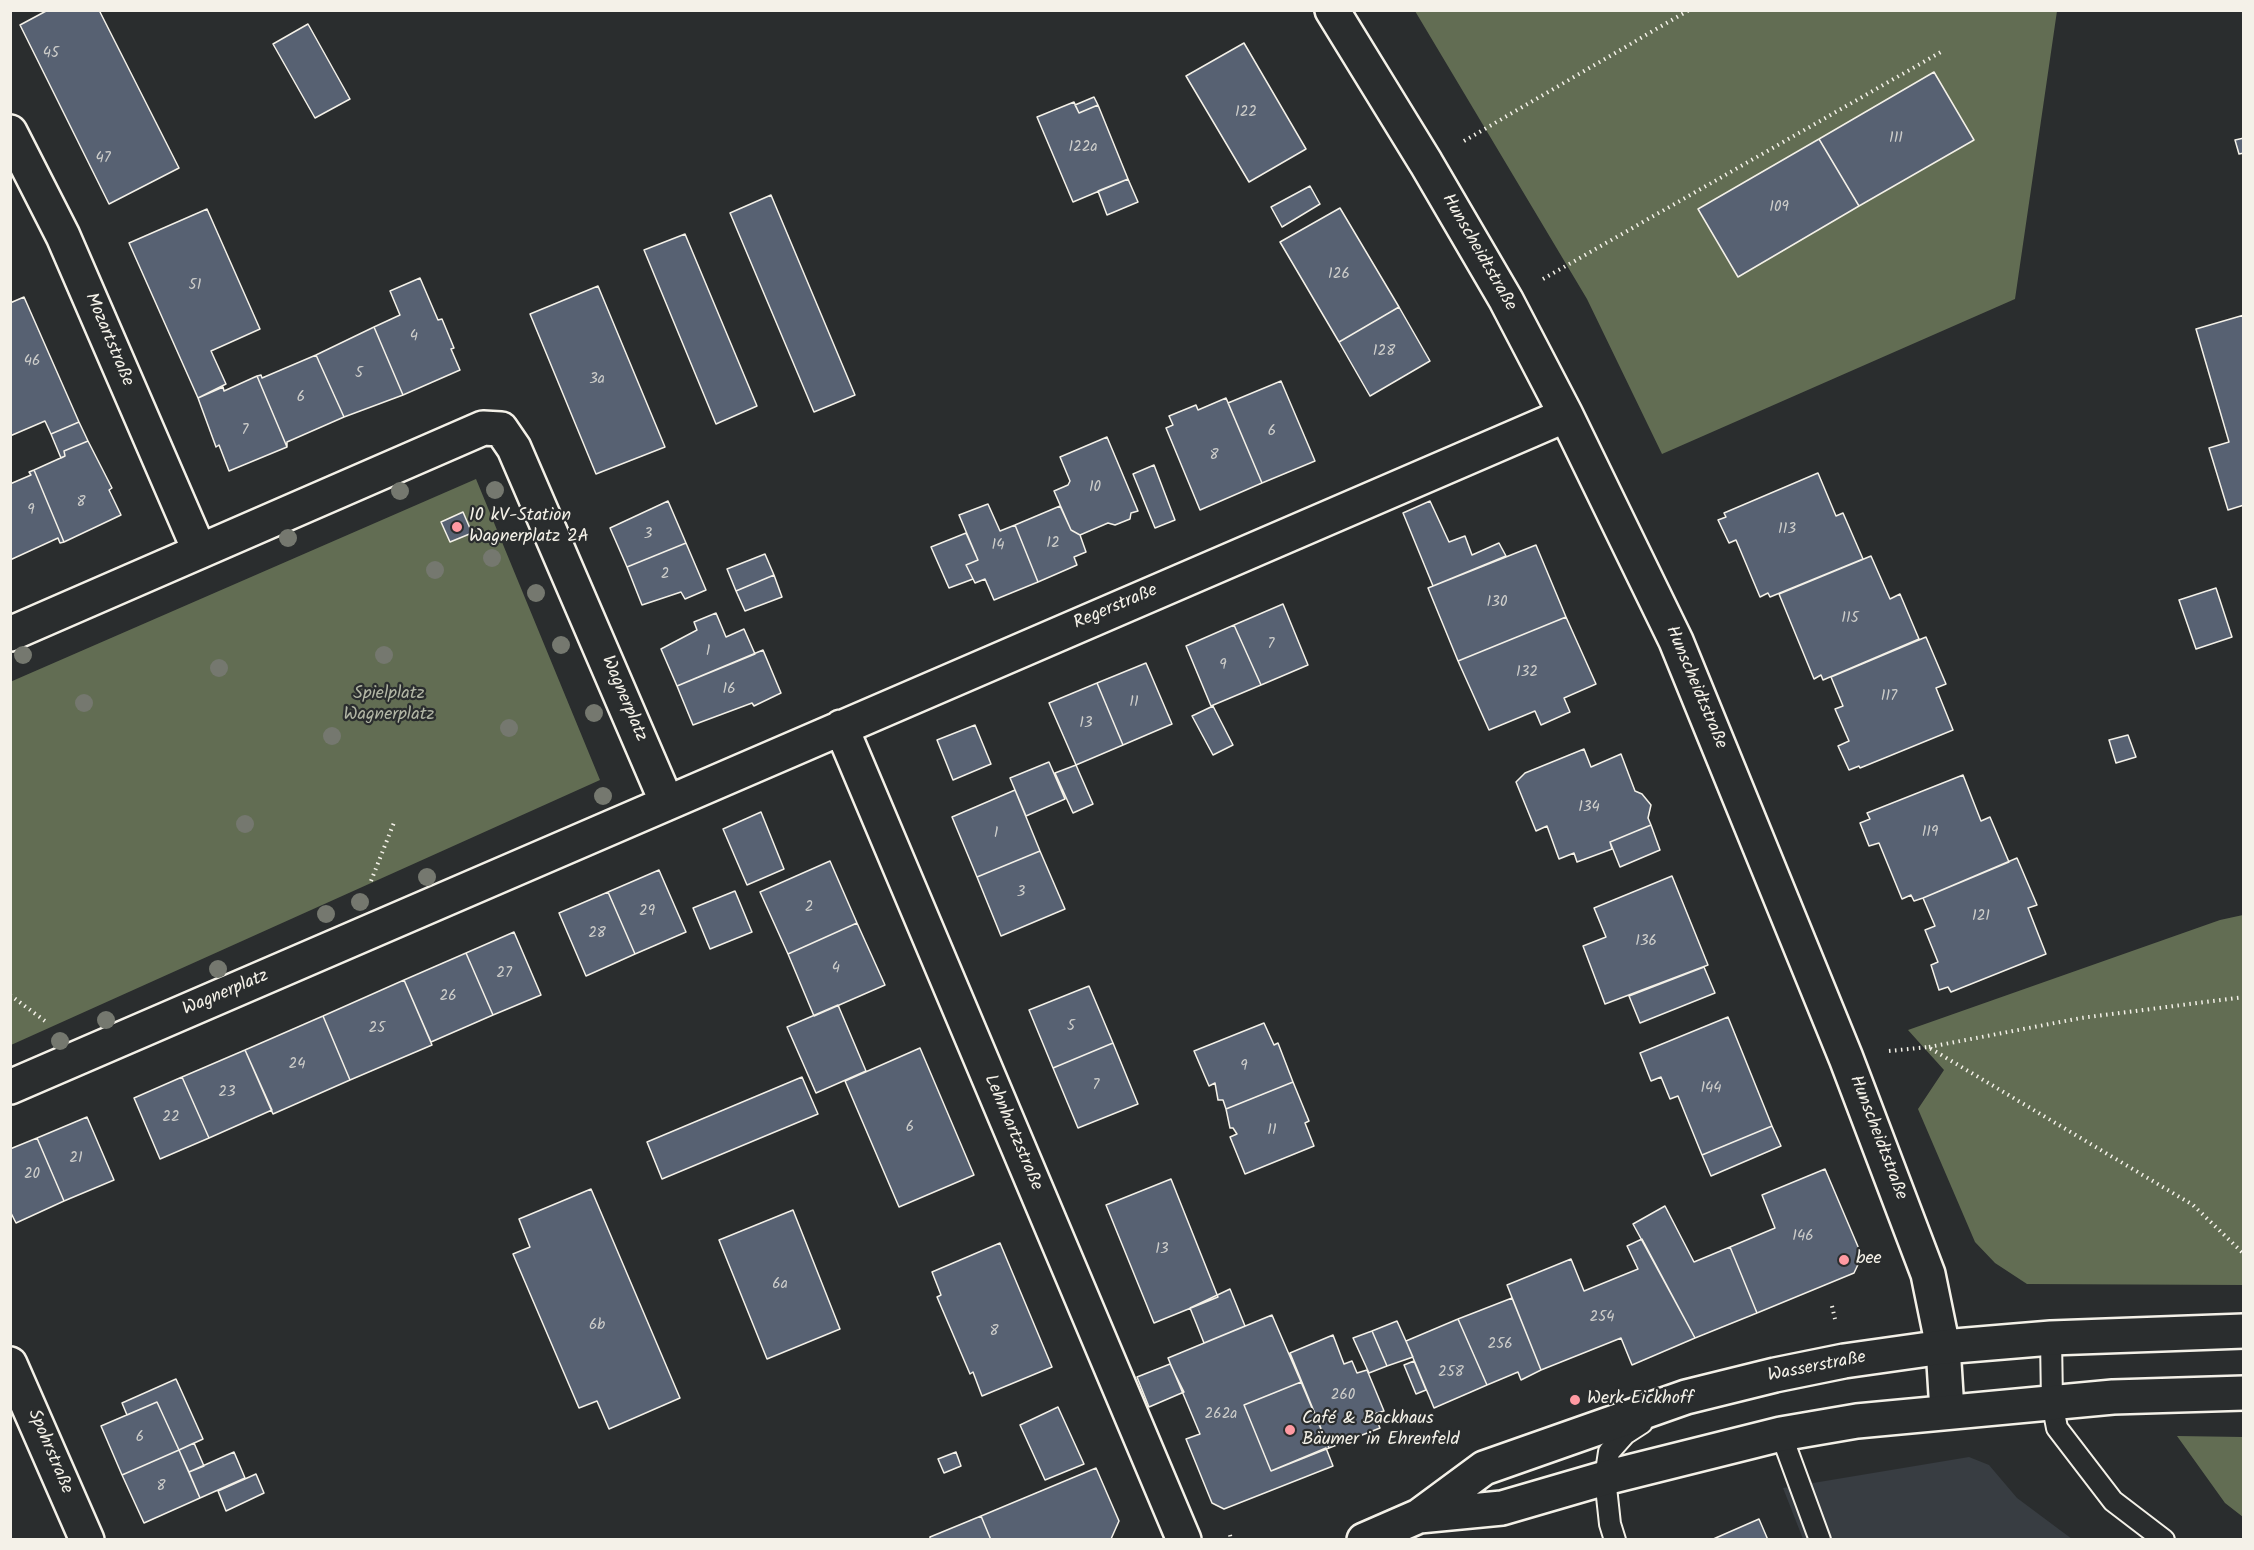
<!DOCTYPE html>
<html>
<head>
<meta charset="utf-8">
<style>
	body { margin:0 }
	#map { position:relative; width:2254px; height:1550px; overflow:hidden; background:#2a2d2e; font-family:Kalam,sans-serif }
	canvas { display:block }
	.frame { position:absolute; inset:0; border:12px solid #f4f1e8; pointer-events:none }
</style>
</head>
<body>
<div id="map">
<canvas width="2254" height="1550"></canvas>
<div class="frame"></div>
</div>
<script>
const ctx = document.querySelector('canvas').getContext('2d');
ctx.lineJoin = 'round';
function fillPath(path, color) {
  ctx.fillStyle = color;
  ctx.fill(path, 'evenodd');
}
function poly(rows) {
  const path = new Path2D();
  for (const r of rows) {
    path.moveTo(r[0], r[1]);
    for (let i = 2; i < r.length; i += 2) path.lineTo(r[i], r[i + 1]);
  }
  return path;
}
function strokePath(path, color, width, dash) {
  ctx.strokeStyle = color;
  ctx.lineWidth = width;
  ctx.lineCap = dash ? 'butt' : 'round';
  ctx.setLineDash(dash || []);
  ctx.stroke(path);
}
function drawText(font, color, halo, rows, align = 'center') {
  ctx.font = font + ' Kalam,sans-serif';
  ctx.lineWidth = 4.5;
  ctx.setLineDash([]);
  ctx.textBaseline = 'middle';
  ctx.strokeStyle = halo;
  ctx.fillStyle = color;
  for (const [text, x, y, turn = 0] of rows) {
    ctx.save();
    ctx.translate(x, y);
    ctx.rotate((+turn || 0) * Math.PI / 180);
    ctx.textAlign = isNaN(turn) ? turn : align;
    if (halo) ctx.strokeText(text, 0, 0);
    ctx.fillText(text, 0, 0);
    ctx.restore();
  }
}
fillPath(poly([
	[1969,1457,1989,1465,2017,1498,2072,1539,1803,1539,1783,1488]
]), '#383d42');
fillPath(poly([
	[1415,11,2057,11,2015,299,1662,454,1587,299],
	[476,479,600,780,11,1045,10,682],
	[2243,915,2243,1285,2027,1284,1995,1263,1975,1242,1918,1109,1944,1070,1908,1030,2220,920],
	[2177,1436,2243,1437,2243,1517,2225,1503]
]), '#626d53');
const building = poly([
	[48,10,99,10,179,168,109,204,20,25,48,10],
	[308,24,350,99,315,118,273,44,308,24],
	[1244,43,1306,149,1249,182,1186,76,1244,43],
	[1934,72,1974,140,1859,206,1819,139,1934,72],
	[1094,97,1098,105,1079,113,1075,105,1094,97],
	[1074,102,1079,113,1098,105,1128,179,1073,202,1037,117,1074,102],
	[2244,138,2244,153,2239,154,2235,140,2244,138],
	[1819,139,1859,206,1738,277,1698,209,1819,139],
	[1128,179,1138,202,1107,215,1098,191,1128,179],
	[1310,186,1320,204,1282,227,1271,207,1310,186],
	[771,195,855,395,814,412,730,213,771,195],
	[1340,208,1399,307,1339,342,1280,242,1340,208],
	[207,209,260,329,211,351,226,384,198,398,129,243,207,209],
	[685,234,757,406,716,424,644,250,685,234],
	[420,278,438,320,442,319,454,348,451,349,460,370,403,395,374,327,400,315,390,291,420,278],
	[598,286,665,447,596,474,530,314,598,286],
	[24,297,79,422,51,434,45,421,10,436,10,303,24,297],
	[1399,307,1430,361,1370,396,1339,342,1399,307],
	[2244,315,2244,505,2228,510,2209,448,2229,442,2196,329,2244,315],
	[374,327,403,395,344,417,316,355,374,327],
	[316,355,344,417,287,442,287,447,257,376,261,375,262,378,316,355],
	[257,376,287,447,229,471,219,445,216,447,198,398,223,387,224,391,257,376],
	[1281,381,1315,461,1262,483,1228,403,1281,381],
	[1226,398,1262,483,1200,510,1166,428,1173,425,1169,416,1196,405,1198,410,1226,398],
	[79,422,88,441,64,451,65,456,61,458,51,434,79,422],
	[1107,437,1138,511,1131,513,1130,519,1115,525,1108,523,1080,535,1071,530,1054,491,1068,485,1070,481,1060,457,1107,437],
	[88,441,112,488,109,490,121,515,64,542,34,470,65,456,64,451,88,441],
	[1154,465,1175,520,1155,528,1133,474,1154,465],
	[34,470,64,542,60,543,58,538,10,560,10,484,31,475,29,472,34,470],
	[1818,473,1836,516,1843,513,1863,559,1770,597,1768,593,1760,597,1736,540,1729,543,1718,520,1726,517,1724,513,1818,473],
	[668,501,686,543,627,567,610,528,668,501],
	[1430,501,1449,542,1465,536,1472,555,1499,543,1506,556,1433,586,1403,513,1430,501],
	[988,504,1000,531,1015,525,1038,582,994,600,985,579,975,583,966,565,978,560,959,515,988,504],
	[1060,506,1071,530,1080,535,1086,552,1074,557,1077,565,1038,582,1015,525,1060,506],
	[463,512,472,533,450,542,441,522,463,512],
	[966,533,978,560,966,565,973,579,949,588,931,547,966,533],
	[686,543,706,590,685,599,681,592,642,605,627,567,686,543],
	[1536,545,1566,617,1458,661,1428,588,1536,545],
	[765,554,774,575,736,591,727,569,765,554],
	[1871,556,1890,599,1900,594,1919,639,1823,680,1821,675,1814,679,1779,594,1871,556],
	[774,575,782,597,745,611,736,591,774,575],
	[2216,588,2232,637,2196,649,2179,600,2216,588],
	[1283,604,1308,665,1261,685,1234,625,1283,604],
	[716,613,726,637,744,629,755,654,677,686,661,649,697,630,694,622,716,613],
	[1566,617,1596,684,1564,698,1570,712,1541,725,1535,711,1489,730,1458,661,1566,617],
	[1234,625,1261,685,1211,706,1186,646,1234,625],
	[1926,637,1946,684,1936,688,1953,730,1860,768,1859,766,1849,770,1838,746,1849,741,1835,709,1843,706,1831,677,1926,637],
	[763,650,781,693,754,706,752,703,693,725,677,686,763,650],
	[1146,663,1172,724,1123,745,1097,683,1146,663],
	[1097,683,1123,745,1076,765,1049,703,1097,683],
	[1213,706,1233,745,1213,755,1192,716,1213,706],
	[975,725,991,764,953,780,937,740,975,725],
	[2128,735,2136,757,2116,763,2109,740,2128,735],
	[1584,749,1591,767,1621,754,1635,791,1642,794,1651,805,1648,818,1651,825,1610,842,1612,849,1577,862,1574,853,1559,859,1547,826,1536,831,1516,782,1525,773,1584,749],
	[1049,762,1065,799,1026,816,1010,778,1049,762],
	[1076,765,1093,804,1073,813,1055,773,1076,765],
	[1963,775,1981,821,1990,817,2009,862,1923,898,1914,901,1911,895,1902,899,1879,843,1869,846,1860,823,1870,819,1867,813,1963,775],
	[1015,790,1040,851,977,877,952,817,1015,790],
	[761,812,784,869,747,885,723,829,761,812],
	[1651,825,1660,850,1620,867,1610,842,1651,825],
	[1040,851,1065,909,1001,936,977,877,1040,851],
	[2017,858,2037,905,2028,908,2046,954,1951,992,1948,987,1939,990,1931,965,1938,962,1925,930,1935,926,1923,898,2017,858],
	[830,861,857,923,788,954,760,892,830,861],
	[659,870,686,932,635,954,608,892,659,870],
	[1672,876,1708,965,1605,1004,1583,946,1606,937,1594,908,1672,876],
	[735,891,752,932,710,949,693,908,735,891],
	[608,892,635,954,586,976,559,913,608,892],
	[857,923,885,985,814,1016,788,954,857,923],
	[514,932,541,995,493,1015,466,953,514,932],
	[466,953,493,1015,431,1042,404,980,466,953],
	[1704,967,1715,993,1640,1023,1629,996,1704,967],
	[404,980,432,1045,350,1080,323,1016,404,980],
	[1089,986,1113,1043,1053,1068,1029,1010,1089,986],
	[838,1005,866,1071,816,1093,787,1027,838,1005],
	[323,1016,350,1080,273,1114,245,1050,323,1016],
	[1728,1017,1772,1126,1702,1155,1678,1096,1670,1099,1661,1077,1651,1081,1640,1053,1728,1017],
	[1264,1023,1274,1045,1278,1043,1293,1082,1226,1109,1223,1100,1218,1100,1215,1083,1209,1086,1194,1051,1264,1023],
	[1113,1043,1138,1104,1078,1128,1053,1068,1113,1043],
	[920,1048,974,1175,899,1207,845,1081,920,1048],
	[245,1050,272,1110,209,1138,182,1077,245,1050],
	[182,1077,209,1138,160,1159,134,1098,182,1077],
	[802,1077,818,1114,662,1179,647,1142,802,1077],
	[1293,1082,1309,1121,1305,1123,1314,1146,1245,1174,1230,1137,1237,1134,1233,1128,1230,1128,1226,1109,1293,1082],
	[87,1117,114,1180,64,1201,37,1138,87,1117],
	[1772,1126,1781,1146,1711,1176,1702,1155,1772,1126],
	[37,1138,64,1201,16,1223,10,1211,10,1149,37,1138],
	[1825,1169,1862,1256,1854,1273,1757,1313,1730,1247,1775,1228,1762,1195,1825,1169],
	[1171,1179,1218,1297,1154,1323,1106,1205,1171,1179],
	[591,1189,680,1398,609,1429,597,1401,579,1408,513,1254,530,1247,519,1219,591,1189],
	[1665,1206,1694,1262,1730,1247,1757,1313,1695,1338,1633,1224,1665,1206],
	[793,1210,840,1329,767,1359,719,1240,793,1210],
	[1642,1239,1695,1338,1632,1365,1621,1338,1541,1370,1507,1285,1571,1259,1584,1291,1638,1269,1627,1246,1642,1239],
	[1000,1243,1052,1367,982,1396,973,1372,970,1374,937,1297,941,1295,932,1272,1000,1243],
	[1230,1289,1245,1326,1204,1343,1190,1308,1230,1289],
	[1512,1298,1541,1370,1521,1380,1518,1372,1487,1385,1458,1319,1512,1298],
	[1272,1315,1301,1382,1244,1405,1271,1471,1326,1448,1333,1466,1224,1509,1212,1503,1186,1439,1200,1434,1168,1358,1272,1315],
	[1458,1319,1487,1385,1434,1408,1406,1341,1458,1319],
	[1397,1321,1413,1357,1387,1366,1372,1331,1397,1321],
	[1372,1331,1387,1366,1369,1373,1353,1338,1372,1331],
	[1333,1335,1344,1364,1352,1361,1357,1373,1367,1370,1384,1411,1374,1414,1380,1428,1329,1448,1290,1353,1333,1335],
	[1414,1361,1426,1390,1416,1394,1404,1365,1414,1361],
	[1170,1364,1184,1392,1149,1407,1137,1377,1170,1364],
	[176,1379,203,1439,179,1450,157,1402,127,1415,122,1403,176,1379],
	[1301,1382,1329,1448,1271,1471,1244,1405,1301,1382],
	[157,1402,179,1450,122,1475,101,1426,157,1402],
	[1058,1407,1084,1464,1045,1480,1020,1425,1058,1407],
	[194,1443,204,1466,189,1472,179,1450,194,1443],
	[179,1450,200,1498,144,1523,122,1475,179,1450],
	[234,1452,245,1478,200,1498,189,1472,234,1452],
	[956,1452,961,1466,944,1473,938,1459,956,1452],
	[1096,1468,1119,1521,1111,1539,991,1540,981,1516,1096,1468],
	[256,1474,264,1493,226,1511,218,1491,256,1474],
	[981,1516,991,1540,930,1540,930,1537,981,1516],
	[1759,1519,1768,1540,1711,1540,1759,1519]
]);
fillPath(building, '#576172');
strokePath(building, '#f4f1e8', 1.5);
const lane = poly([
	[2051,1338,2052,1402,2057,1428,2113,1501,2164,1540],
	[1781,1434,1820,1540],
	[1615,1540,1610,1524,1605,1478,1609,1452,1625,1434,1642,1423]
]);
const street = poly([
	[1332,10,1426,163,1506,300,1566,415,1676,641,1846,1058,1928,1274,1943,1347,1947,1411],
	[10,132,63,236,199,550],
	[10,634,483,428,501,429,514,448,667,803],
	[841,727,1184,1540],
	[10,1087,1566,415],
	[10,1364,87,1540]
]);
const secondary = poly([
	[1419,1516,1502,1508,1605,1478,1781,1434,1857,1421,2113,1397,2244,1393],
	[1364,1540,1419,1516,1484,1468,1686,1397,1775,1375,1844,1361,1943,1347,2051,1338,2244,1331]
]);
strokePath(lane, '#f4f1e8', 24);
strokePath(street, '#f4f1e8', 38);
strokePath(secondary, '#f4f1e8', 38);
strokePath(poly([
	[1464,141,1689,10],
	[1543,279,1941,52],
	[371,881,395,820],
	[10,995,45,1021],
	[1929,1047,2081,1018,2244,997],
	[1889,1051,1928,1047,2193,1205,2244,1254],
	[1832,1306,1835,1319],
	[1230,1535,1231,1540]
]), '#f4f1e8', 4, [1.5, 4.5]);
strokePath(lane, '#2a2d2e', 20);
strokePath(street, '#2a2d2e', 33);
strokePath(secondary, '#2a2d2e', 33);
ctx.fillStyle = '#75786f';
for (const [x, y] of [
	[495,490],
	[400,491],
	[288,538],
	[492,558],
	[435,570],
	[536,593],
	[561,645],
	[23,655],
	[384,655],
	[219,668],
	[84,703],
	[594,713],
	[509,728],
	[332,736],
	[603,796],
	[245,824],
	[427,877],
	[360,902],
	[326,914],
	[218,969],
	[106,1020],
	[60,1041]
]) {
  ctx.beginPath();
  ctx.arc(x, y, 9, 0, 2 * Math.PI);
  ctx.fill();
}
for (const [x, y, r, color] of [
	[457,527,6,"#ff9aa2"],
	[1844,1260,6,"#ff9aa2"],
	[1575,1400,6,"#ff9aa2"],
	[1290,1430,6,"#ff9aa2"]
]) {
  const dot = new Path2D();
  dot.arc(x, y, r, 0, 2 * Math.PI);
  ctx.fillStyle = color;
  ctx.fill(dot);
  strokePath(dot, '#2a2d2e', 2);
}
drawText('15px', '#cdcdca', null, [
	["45",51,54],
	["122",1246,113],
	["111",1896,139],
	["122a",1083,148],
	["47",103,159],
	["109",1779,208],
	["126",1339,275],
	["51",195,286],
	["4",414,337],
	["128",1384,352],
	["46",32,362],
	["5",359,374],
	["3a",597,380],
	["6",301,398],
	["7",245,431],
	["6",1272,432],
	["8",1214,456],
	["10",1095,488],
	["8",81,503],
	["9",31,511],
	["113",1787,530],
	["3",648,535],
	["12",1053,544],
	["14",998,546],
	["2",665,575],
	["130",1497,603],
	["115",1850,619],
	["7",1271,645],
	["1",708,652],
	["9",1223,666],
	["132",1527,673],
	["16",729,690],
	["117",1889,697],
	["11",1134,703],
	["13",1086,724],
	["134",1589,808],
	["119",1930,833],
	["1",996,834],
	["3",1021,893],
	["2",809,908],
	["29",647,912],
	["121",1981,917],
	["28",597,934],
	["136",1646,942],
	["4",836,969],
	["27",504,974],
	["26",448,997],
	["5",1071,1027],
	["25",377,1029],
	["24",297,1065],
	["9",1244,1067],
	["7",1096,1086],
	["144",1711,1089],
	["23",227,1093],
	["22",171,1118],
	["6",910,1128],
	["11",1272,1131],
	["21",76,1159],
	["20",32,1175],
	["146",1803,1237],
	["13",1162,1250],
	["6a",780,1285],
	["254",1602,1318],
	["6b",597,1326],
	["8",994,1332],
	["256",1500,1345],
	["258",1451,1373],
	["260",1343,1396],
	["262a",1221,1415],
	["6",140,1438],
	["8",161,1487]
]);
drawText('18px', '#f4f1e8', '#2a2d2e', [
	["Hunscheidtstraße",1478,253,60],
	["Mozartstraße",108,340,67],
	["Regerstraße",1116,608,-23],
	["Hunscheidtstraße",1695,688,67],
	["Wagnerplatz",623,699,67],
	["Wagnerplatz",226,994,-23],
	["Lehnhartzstraße",1012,1133,67],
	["Hunscheidtstraße",1877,1138,69],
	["Wasserstraße",1817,1368,-11],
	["Spohrstraße",49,1452,67]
]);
drawText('18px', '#f4f1e8', '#2a2d2e', [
	["10 kV-Station",469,517],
	["Wagnerplatz 2A",469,538],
	["bee",1856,1260],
	["Werk Eickhoff",1587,1400],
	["Café & Backhaus",1302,1420],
	["Bäumer in Ehrenfeld",1302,1441]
], 'left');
drawText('18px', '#b2b6a5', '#2a2d2e', [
	["Spielplatz",389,695],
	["Wagnerplatz",389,716]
]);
</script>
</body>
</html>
